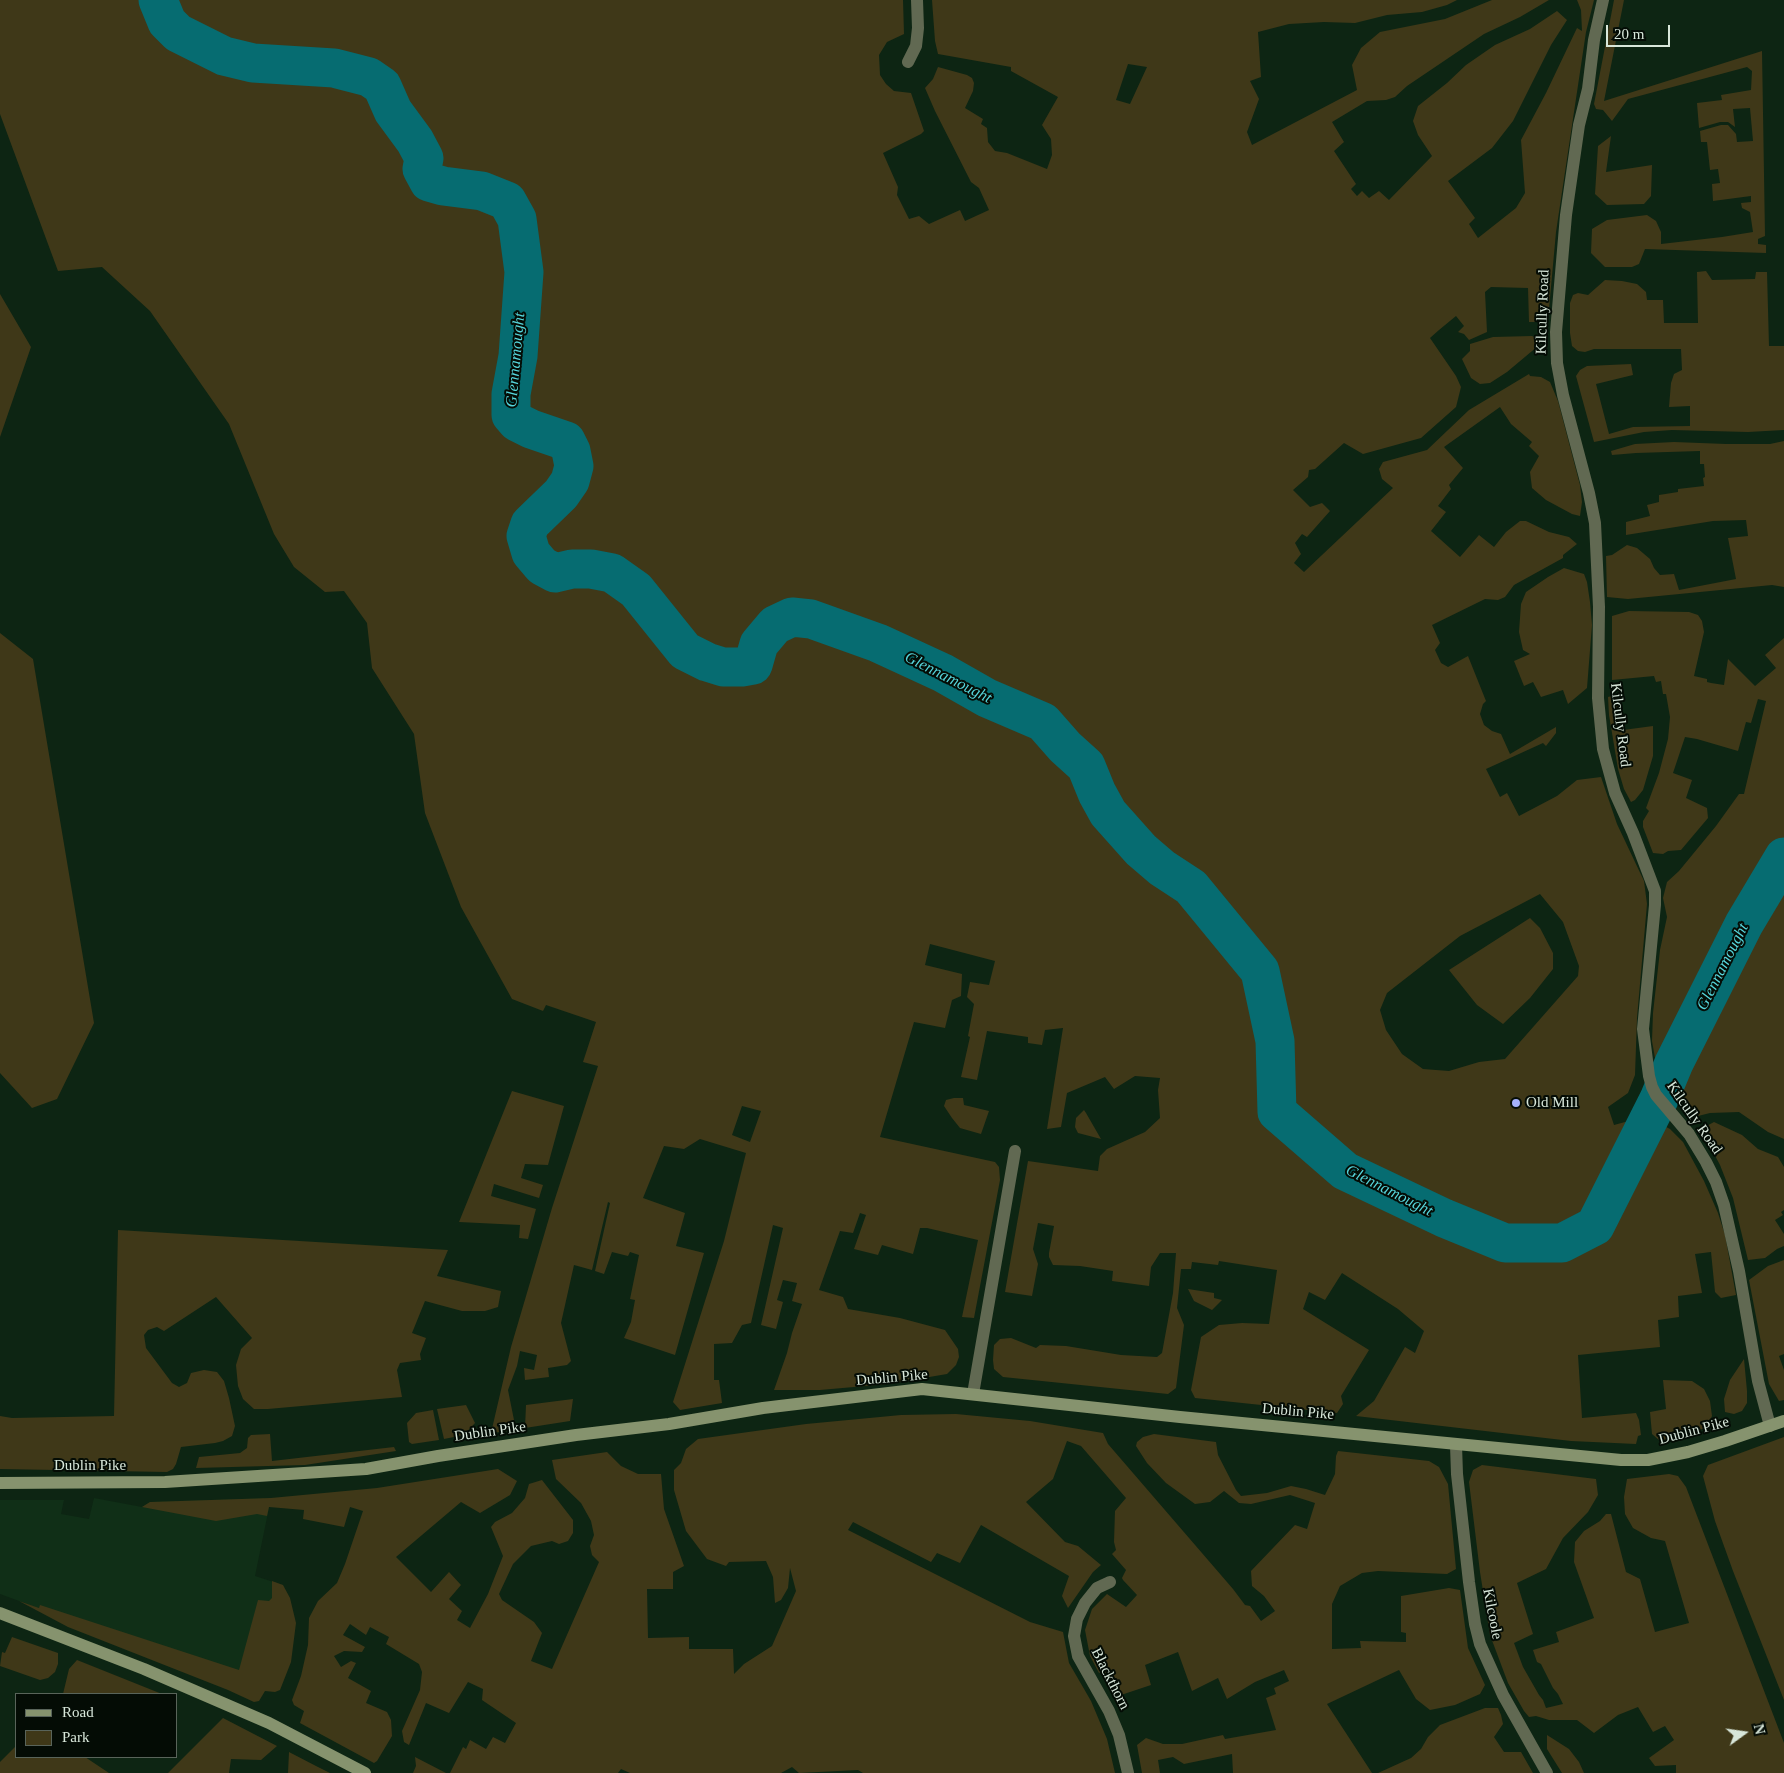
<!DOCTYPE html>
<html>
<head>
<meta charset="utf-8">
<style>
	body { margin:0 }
	#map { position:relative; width:1784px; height:1773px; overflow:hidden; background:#0d2513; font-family:Georgia,serif }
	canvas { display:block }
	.legend { position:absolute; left:15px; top:1693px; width:162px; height:65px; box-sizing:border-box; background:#040c05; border:1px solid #59645a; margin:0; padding:6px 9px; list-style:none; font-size:15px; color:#d8e7da }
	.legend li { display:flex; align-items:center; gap:10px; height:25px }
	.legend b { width:25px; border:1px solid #59645a }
	.north { position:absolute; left:1719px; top:1708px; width:50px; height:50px; -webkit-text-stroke:4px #040c05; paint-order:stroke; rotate:76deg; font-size:14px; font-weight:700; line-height:20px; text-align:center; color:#d8e7da }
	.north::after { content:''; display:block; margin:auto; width:18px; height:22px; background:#d8e7da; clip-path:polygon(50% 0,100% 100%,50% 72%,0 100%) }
	.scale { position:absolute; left:1606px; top:25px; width:64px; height:22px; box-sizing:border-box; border:2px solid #d8e7da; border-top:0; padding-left:6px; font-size:15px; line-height:18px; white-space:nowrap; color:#d8e7da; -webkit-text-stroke:4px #040c05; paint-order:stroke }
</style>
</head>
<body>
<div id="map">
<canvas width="1784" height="1773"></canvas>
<ul class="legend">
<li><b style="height:6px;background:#86936e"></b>Road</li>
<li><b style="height:14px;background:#3f3818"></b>Park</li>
</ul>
<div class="north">N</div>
<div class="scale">20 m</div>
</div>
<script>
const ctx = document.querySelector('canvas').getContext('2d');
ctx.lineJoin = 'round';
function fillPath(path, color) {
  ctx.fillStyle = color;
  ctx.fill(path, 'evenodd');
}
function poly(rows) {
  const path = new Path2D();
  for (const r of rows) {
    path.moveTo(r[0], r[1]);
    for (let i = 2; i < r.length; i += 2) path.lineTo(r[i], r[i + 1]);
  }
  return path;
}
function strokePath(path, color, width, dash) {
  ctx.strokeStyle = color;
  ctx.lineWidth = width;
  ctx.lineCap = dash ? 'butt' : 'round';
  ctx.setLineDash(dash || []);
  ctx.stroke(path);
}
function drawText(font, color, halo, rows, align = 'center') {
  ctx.font = font + ' Georgia,serif';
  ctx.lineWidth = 4;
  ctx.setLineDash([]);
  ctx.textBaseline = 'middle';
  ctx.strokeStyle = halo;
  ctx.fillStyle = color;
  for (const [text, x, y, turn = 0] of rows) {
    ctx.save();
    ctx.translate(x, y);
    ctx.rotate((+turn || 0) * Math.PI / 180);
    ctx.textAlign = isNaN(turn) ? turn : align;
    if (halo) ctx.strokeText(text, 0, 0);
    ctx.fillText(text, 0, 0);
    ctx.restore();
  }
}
fillPath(poly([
	[94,1498,142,1507,150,1502,271,1498,255,1576,283,1585,257,1688,0,1594,0,1500,64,1500,61,1514,89,1519]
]), '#102f17');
fillPath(poly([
	[0,0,903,0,904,34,887,42,879,55,880,75,886,84,894,91,911,93,924,131,921,134,883,153,898,187,897,195,909,219,919,216,929,224,960,210,965,221,989,210,979,188,971,182,935,111,925,88,933,79,938,67,967,75,972,78,974,83,973,91,965,108,983,119,981,124,987,128,988,142,995,151,1007,153,1047,169,1052,155,1051,139,1042,125,1058,97,1011,71,1011,67,938,54,935,41,932,0,1457,0,1447,5,1422,12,1387,15,1355,23,1324,22,1289,24,1258,32,1261,77,1250,81,1259,99,1247,132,1252,145,1357,90,1352,65,1361,48,1380,32,1445,19,1492,0,1549,0,1520,17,1484,34,1407,86,1395,97,1386,100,1367,101,1332,122,1344,142,1334,151,1356,184,1351,189,1357,196,1362,191,1369,198,1379,191,1389,200,1432,156,1418,135,1413,121,1418,106,1447,83,1466,65,1495,45,1530,29,1557,11,1567,20,1551,45,1513,121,1492,148,1448,181,1475,218,1469,224,1478,238,1516,208,1525,193,1521,140,1546,93,1577,28,1582,31,1581,10,1577,0,1594,0,1586,32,1556,232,1546,342,1544,341,1507,372,1490,383,1480,384,1471,378,1462,359,1470,351,1470,344,1493,337,1532,336,1544,341,1545,322,1529,322,1528,288,1491,287,1485,292,1487,332,1469,340,1464,334,1458,332,1464,326,1456,316,1439,330,1430,338,1456,376,1461,387,1456,407,1421,438,1363,454,1344,443,1315,469,1309,470,1308,477,1293,490,1310,507,1322,503,1330,511,1307,537,1302,534,1295,543,1301,554,1294,563,1304,572,1393,488,1382,479,1379,469,1383,462,1427,450,1469,410,1529,374,1530,376,1541,377,1550,382,1558,401,1580,485,1582,502,1580,516,1572,514,1546,500,1532,488,1530,472,1539,456,1529,446,1532,442,1511,424,1500,407,1444,447,1463,468,1449,485,1451,489,1438,506,1446,512,1431,531,1460,557,1479,535,1494,547,1506,532,1520,521,1526,521,1549,532,1569,537,1577,544,1563,555,1563,558,1514,585,1505,597,1498,600,1485,599,1432,625,1440,643,1435,650,1441,663,1448,667,1468,656,1486,701,1483,704,1480,714,1484,725,1492,731,1501,734,1510,754,1556,727,1556,733,1546,746,1543,743,1486,769,1500,797,1507,793,1519,816,1557,796,1577,780,1601,777,1617,824,1644,881,1647,904,1637,1018,1635,1075,1628,1093,1608,1107,1614,1125,1636,1119,1651,1119,1670,1129,1683,1142,1704,1181,1718,1213,1725,1235,1736,1295,1721,1298,1715,1292,1711,1252,1695,1254,1702,1293,1678,1296,1679,1317,1658,1320,1660,1347,1578,1355,1582,1418,1636,1413,1639,1420,1641,1435,1638,1436,1636,1444,1571,1441,1356,1416,1374,1401,1405,1347,1415,1353,1424,1331,1398,1309,1342,1273,1325,1300,1309,1292,1303,1309,1369,1350,1341,1396,1343,1404,1337,1413,1195,1398,1191,1390,1201,1337,1219,1325,1242,1323,1269,1324,1277,1270,1219,1261,1218,1265,1192,1262,1191,1269,1181,1269,1177,1308,1184,1325,1176,1388,1168,1394,1003,1377,994,1369,993,1360,994,1345,1000,1339,1011,1338,1036,1348,1040,1345,1066,1346,1121,1355,1157,1357,1162,1353,1173,1293,1176,1253,1160,1253,1151,1267,1149,1286,1112,1281,1113,1271,1080,1266,1053,1265,1049,1257,1049,1253,1054,1226,1038,1223,1033,1249,1038,1264,1032,1296,1005,1292,1028,1161,1098,1171,1100,1156,1107,1149,1145,1132,1160,1118,1158,1090,1160,1078,1135,1076,1114,1089,1105,1077,1067,1093,1061,1127,1047,1129,1063,1028,1045,1030,1042,1045,1028,1043,1028,1037,987,1031,977,1080,961,1077,970,1037,968,1036,974,1004,967,997,970,982,989,985,995,961,930,944,925,965,962,974,961,996,952,1000,945,1028,914,1022,880,1137,995,1162,999,1167,1000,1180,974,1318,962,1317,978,1240,927,1228,920,1228,913,1254,882,1245,878,1255,854,1249,866,1215,860,1213,853,1233,840,1231,819,1290,843,1297,848,1309,900,1318,945,1330,958,1349,959,1357,956,1365,947,1374,888,1384,820,1390,774,1390,787,1353,792,1333,802,1304,792,1301,797,1283,783,1280,777,1300,783,1302,776,1329,761,1325,783,1228,773,1225,751,1323,742,1325,732,1343,714,1344,714,1380,719,1380,722,1403,680,1410,673,1402,724,1241,746,1153,700,1139,684,1149,664,1146,643,1198,685,1213,676,1246,704,1253,675,1355,624,1338,631,1322,635,1300,630,1299,639,1255,630,1252,628,1256,612,1252,604,1274,595,1271,610,1203,608,1202,592,1270,574,1265,561,1323,571,1361,567,1365,548,1368,549,1377,525,1380,524,1368,534,1370,537,1355,520,1351,517,1366,508,1390,516,1430,491,1433,511,1347,552,1208,598,1066,583,1062,596,1022,546,1005,543,1011,512,999,461,907,425,813,414,734,372,668,367,623,344,591,325,592,294,567,274,534,229,424,150,311,102,267,58,271,0,114],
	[1128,64,1147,67,1130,104,1116,100],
	[1540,894,1563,922,1579,966,1578,976,1505,1059,1479,1062,1449,1071,1423,1069,1402,1054,1386,1030,1380,1010,1387,993,1460,936],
	[742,1106,761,1111,750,1142,732,1135],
	[1614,0,1624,0,1604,101,1762,51,1765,236,1758,239,1758,244,1766,245,1766,253,1645,249,1639,264,1632,267,1605,267,1591,253,1592,229,1607,220,1647,215,1656,221,1661,232,1661,244,1722,237,1753,232,1750,212,1742,208,1741,203,1751,202,1751,196,1713,201,1712,184,1720,183,1718,169,1710,170,1707,142,1701,142,1700,131,1721,125,1728,125,1736,134,1737,142,1753,141,1750,108,1733,109,1735,127,1728,122,1720,122,1699,128,1697,103,1722,100,1721,95,1751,90,1752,71,1747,67,1628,99,1612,121,1603,110,1596,109,1594,104],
	[1611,136,1606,172,1652,165,1651,196,1644,204,1607,205,1595,194,1598,146],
	[1706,271,1712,280,1755,279,1756,272,1767,272,1769,346,1784,346,1784,430,1748,432,1672,430,1644,432,1594,442,1576,376,1580,370,1587,366,1631,364,1633,375,1596,384,1609,434,1633,427,1690,426,1690,406,1669,407,1671,383,1674,374,1682,370,1681,349,1594,349,1585,352,1578,351,1572,346,1570,333,1570,303,1573,295,1578,293,1588,295,1605,280,1622,281,1637,284,1646,292,1647,300,1663,300,1664,323,1698,323,1697,272],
	[0,294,31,347,0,437],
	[1784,441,1784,587,1772,585,1628,599,1607,597,1606,556,1612,555,1627,545,1637,548,1650,559,1654,568,1660,575,1674,574,1679,590,1736,579,1728,538,1748,536,1746,520,1713,521,1626,535,1626,522,1650,516,1647,505,1659,502,1659,495,1678,492,1678,489,1704,486,1703,478,1705,477,1704,464,1700,464,1700,451,1636,453,1612,455,1611,451,1635,444,1674,442,1726,444,1770,444],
	[1564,568,1584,574,1587,582,1590,602,1592,625,1587,688,1568,704,1563,690,1541,697,1533,682,1524,686,1514,661,1530,654,1523,650,1519,632,1521,604,1526,592,1548,577],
	[1629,611,1689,612,1698,615,1702,621,1704,632,1694,676,1707,679,1707,682,1711,683,1724,685,1728,659,1755,686,1776,668,1765,655,1784,638,1784,1139,1768,1132,1739,1112,1710,1113,1694,1117,1684,1100,1657,1069,1652,1041,1653,1013,1660,950,1667,917,1663,898,1667,882,1679,871,1716,826,1739,794,1744,794,1766,701,1758,699,1751,723,1746,722,1738,751,1697,739,1685,737,1673,773,1692,780,1686,798,1707,808,1708,818,1681,850,1668,851,1663,854,1653,853,1643,827,1643,821,1649,811,1646,808,1659,773,1668,739,1670,717,1666,694,1663,694,1661,681,1656,682,1654,676,1612,680,1612,616],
	[0,633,33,659,94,1023,57,1099,32,1108,0,1073],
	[1612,696,1613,706,1618,705,1623,730,1653,726,1653,756,1643,790,1635,800,1631,802,1624,789,1618,769,1609,715,1608,697],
	[1530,918,1540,928,1553,953,1553,969,1530,998,1503,1024,1477,1005,1449,970],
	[512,1091,564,1106,548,1165,525,1164,521,1178,543,1185,539,1198,494,1184,491,1196,536,1209,528,1239,519,1238,520,1225,459,1222],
	[954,1098,963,1098,964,1105,989,1111,981,1134,960,1128,952,1118,944,1106,946,1100],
	[1084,1110,1086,1113,1101,1139,1078,1133,1075,1127,1076,1118],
	[1714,1122,1742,1135,1758,1149,1778,1157,1784,1167,1784,1210,1781,1212,1783,1215,1775,1220,1784,1234,1784,1246,1777,1249,1765,1258,1748,1260,1733,1198,1720,1165,1701,1129],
	[118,1230,448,1250,437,1276,501,1291,498,1307,485,1311,462,1311,425,1301,412,1333,426,1338,420,1354,421,1360,400,1363,397,1370,402,1397,268,1409,254,1409,243,1399,238,1386,236,1365,241,1349,252,1338,216,1297,164,1331,157,1327,148,1330,144,1335,146,1348,172,1383,179,1387,187,1383,191,1373,204,1370,217,1372,224,1381,229,1398,235,1426,232,1436,223,1441,215,1443,181,1447,176,1464,173,1469,167,1472,0,1469,0,1416,12,1418,114,1416],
	[1784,1260,1784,1354,1779,1356,1784,1370,1784,1400,1779,1401,1769,1384,1749,1280,1768,1266],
	[1188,1289,1214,1293,1214,1298,1222,1300,1212,1310,1194,1301],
	[1744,1359,1747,1391,1747,1403,1742,1411,1734,1414,1725,1412,1724,1399,1730,1380],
	[1663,1380,1692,1381,1704,1389,1710,1401,1712,1416,1706,1428,1660,1441,1652,1434,1650,1412,1666,1409],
	[573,1399,570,1421,525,1428,526,1405],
	[466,1405,475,1423,464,1435,444,1439,437,1409],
	[433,1410,439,1440,412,1444,409,1442,407,1423,416,1413],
	[956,1414,1030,1421,1103,1433,1108,1444,1233,1589,1245,1605,1250,1606,1261,1621,1275,1611,1264,1596,1252,1586,1251,1571,1295,1525,1307,1529,1315,1503,1290,1495,1251,1504,1239,1503,1224,1491,1210,1502,1195,1504,1166,1483,1147,1463,1136,1446,1137,1442,1143,1437,1154,1434,1216,1442,1218,1455,1236,1490,1241,1496,1267,1493,1291,1486,1306,1489,1325,1495,1335,1474,1336,1456,1338,1451,1429,1461,1439,1467,1448,1484,1456,1569,1447,1574,1378,1571,1362,1573,1340,1586,1332,1604,1332,1649,1361,1648,1360,1641,1406,1642,1406,1633,1401,1632,1401,1596,1449,1588,1460,1590,1468,1648,1485,1685,1480,1694,1455,1705,1430,1710,1416,1699,1399,1670,1327,1704,1372,1773,1233,1773,1232,1754,1184,1764,1173,1757,1158,1760,1160,1773,1142,1773,1137,1745,1146,1738,1163,1744,1182,1744,1223,1735,1225,1739,1276,1730,1266,1698,1276,1694,1274,1688,1289,1681,1284,1670,1255,1682,1227,1699,1218,1678,1192,1691,1178,1652,1145,1665,1151,1685,1121,1695,1104,1671,1099,1673,1090,1656,1085,1630,1092,1609,1107,1594,1126,1607,1137,1595,1123,1580,1122,1578,1126,1570,1112,1554,1116,1550,1114,1542,1115,1511,1126,1498,1081,1446,1067,1441,1053,1479,1026,1502,1065,1542,1078,1546,1101,1565,1093,1572,1068,1608,1062,1596,1069,1576,981,1525,960,1563,937,1553,931,1562,853,1522,848,1530,1030,1622,1063,1632,1069,1663,1091,1701,1107,1739,1115,1773,863,1773,858,1770,799,1773,792,1767,781,1773,630,1773,621,1769,618,1773,450,1773,463,1747,466,1749,470,1740,486,1749,493,1737,505,1743,516,1723,482,1700,483,1689,468,1682,449,1713,426,1703,409,1745,404,1742,402,1731,420,1690,422,1672,419,1664,386,1644,389,1637,370,1627,366,1635,350,1624,343,1635,365,1647,362,1652,344,1651,334,1656,341,1667,351,1661,356,1663,348,1678,371,1691,366,1703,387,1712,391,1720,392,1736,377,1761,374,1763,300,1723,304,1711,294,1705,292,1700,301,1676,308,1645,309,1618,318,1601,337,1583,345,1564,363,1511,350,1507,344,1527,303,1519,304,1510,269,1507,267,1516,257,1514,216,1521,142,1507,150,1502,271,1498,377,1488,498,1469,517,1481,510,1495,480,1513,461,1502,396,1557,431,1592,449,1572,461,1585,449,1599,462,1611,457,1620,470,1628,488,1594,503,1556,491,1527,495,1522,512,1513,525,1498,529,1484,542,1480,573,1520,573,1533,568,1541,559,1544,552,1541,531,1546,513,1564,499,1594,502,1600,534,1622,542,1633,531,1661,552,1669,599,1562,592,1555,590,1546,594,1535,591,1521,581,1503,556,1479,552,1460,607,1452,621,1466,638,1474,661,1474,664,1509,684,1566,673,1572,673,1589,647,1589,648,1638,689,1637,689,1649,733,1649,734,1674,744,1664,772,1646,796,1591,790,1568,788,1588,781,1600,775,1603,773,1577,766,1561,729,1562,726,1566,707,1559,686,1531,674,1490,674,1470,681,1463,686,1449,698,1439,806,1424,901,1415],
	[270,1434,272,1461,394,1447,396,1451,305,1465,196,1468,199,1457,240,1453,247,1448,248,1438,251,1435],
	[1784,1437,1784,1700,1733,1571,1715,1521,1703,1476,1708,1465],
	[1482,1465,1596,1479,1598,1495,1588,1512,1563,1538,1546,1569,1517,1583,1533,1634,1514,1643,1523,1667,1539,1695,1543,1700,1546,1708,1563,1704,1558,1694,1553,1688,1541,1664,1537,1662,1533,1650,1559,1642,1556,1632,1594,1618,1574,1562,1575,1542,1584,1531,1600,1521,1606,1514,1611,1514,1626,1572,1640,1579,1655,1632,1689,1623,1665,1541,1651,1538,1633,1528,1625,1514,1624,1497,1627,1479,1669,1474,1678,1476,1686,1487,1784,1743,1784,1773,1676,1773,1676,1765,1655,1766,1649,1758,1674,1740,1665,1726,1653,1732,1638,1707,1618,1715,1594,1733,1577,1720,1549,1720,1536,1716,1529,1717,1524,1711,1508,1683,1490,1635,1480,1572,1469,1482,1473,1470],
	[272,1581,283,1585,290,1598,296,1623,291,1662,280,1690,275,1692,265,1691,259,1701,254,1702,228,1690,68,1627,19,1601,39,1608,40,1605,239,1670,258,1600,269,1601,272,1598],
	[12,1637,58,1653,58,1664,55,1672,48,1678,40,1680,0,1666,2,1652,5,1653],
	[77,1660,162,1694,113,1694,111,1693,107,1694,63,1694,69,1669],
	[1485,1708,1498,1708,1501,1715,1503,1724,1494,1737,1504,1752,1521,1752,1533,1773,1378,1773,1411,1758,1421,1749,1428,1737,1440,1725],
	[223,1718,277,1746,261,1760,231,1759,229,1773,168,1773],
	[1547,1735,1569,1749,1579,1762,1584,1773,1562,1773,1547,1749],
	[16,1746,16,1757,85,1757,109,1773,0,1773,0,1762],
	[289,1752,316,1766,330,1773,288,1773],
	[415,1757,446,1773,413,1773,416,1766]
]), '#3f3818');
strokePath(poly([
	[158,0,167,22,178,33,224,56,253,63,334,68,369,77,382,86,393,111,415,141,424,158,422,169,429,182,443,186,482,191,507,201,517,219,524,272,518,356,511,394,511,415,517,422,531,429,566,441,571,451,574,466,570,481,561,494,530,524,526,536,531,553,542,566,555,573,572,569,591,569,612,573,636,590,685,651,707,662,723,667,742,667,753,665,759,644,775,625,792,617,811,619,878,643,943,673,987,698,1043,722,1065,747,1086,766,1097,793,1108,813,1141,850,1162,868,1191,887,1260,971,1275,1041,1277,1112,1345,1171,1444,1218,1505,1243,1562,1243,1595,1226,1659,1099,1674,1063,1744,924,1784,857]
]), '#066c71', 39);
strokePath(poly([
	[1603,0,1594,40,1588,89,1579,125,1566,215,1556,332,1557,363,1563,395,1589,493,1595,523,1599,607,1598,698,1603,749,1615,793,1633,833,1655,891,1655,905,1643,1029,1649,1076,1652,1087,1656,1095,1689,1134,1706,1162,1716,1182,1724,1205,1739,1271,1758,1381,1770,1426],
	[908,62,916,46,918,28,917,0],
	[973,1394,1015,1151],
	[1456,1445,1457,1474,1469,1582,1475,1624,1480,1644,1503,1695,1547,1773],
	[1110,1582,1097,1588,1085,1603,1077,1619,1074,1636,1078,1656,1109,1711,1119,1735,1128,1773]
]), '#616952', 12);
strokePath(poly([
	[0,1483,165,1482,366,1469,438,1456,576,1435,669,1424,763,1408,922,1389,1180,1417,1621,1460,1648,1460,1688,1452,1725,1441,1784,1421],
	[0,1613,144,1669,269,1723,365,1773]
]), '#86936e', 12);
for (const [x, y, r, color] of [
	[1516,1103,5,"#a5b1fc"]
]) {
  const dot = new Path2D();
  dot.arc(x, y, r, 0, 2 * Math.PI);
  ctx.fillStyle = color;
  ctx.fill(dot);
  strokePath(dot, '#040c05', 2);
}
drawText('15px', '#d8e7da', '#040c05', [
	["Kilcully Road",1543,312,-88],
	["Kilcully Road",1620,725,83],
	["Kilcully Road",1694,1118,55],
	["Dublin Pike",892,1378,-5],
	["Dublin Pike",1298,1412,5],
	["Dublin Pike",1694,1431,-15],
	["Dublin Pike",490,1432,-8],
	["Dublin Pike",90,1466],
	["Kilcoole",1492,1614,79],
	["Blackthorn",1110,1679,63]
]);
drawText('15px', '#d8e7da', '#040c05', [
	["Old Mill",1526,1103]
], 'left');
drawText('italic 16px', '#56d5db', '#040c05', [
	["Glennamought",516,360,-85],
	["Glennamought",948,678,27],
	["Glennamought",1723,967,-63],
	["Glennamought",1389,1191,27]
]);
</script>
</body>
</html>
